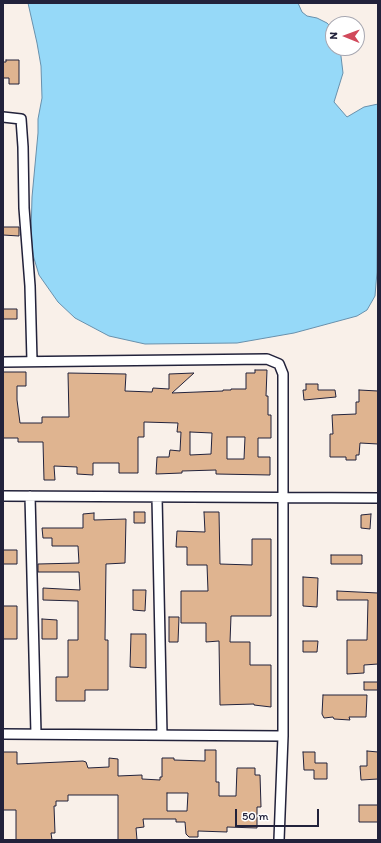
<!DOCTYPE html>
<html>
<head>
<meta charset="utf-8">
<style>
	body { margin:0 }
	#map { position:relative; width:381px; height:843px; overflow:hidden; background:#f9f0e9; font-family:Itim,sans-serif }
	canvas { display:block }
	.frame { position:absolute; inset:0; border:4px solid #22223b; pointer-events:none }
	.north { position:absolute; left:325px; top:16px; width:40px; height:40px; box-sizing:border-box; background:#fff; border:1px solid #a7a7b1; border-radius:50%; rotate:271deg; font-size:11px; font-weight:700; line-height:16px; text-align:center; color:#22223b }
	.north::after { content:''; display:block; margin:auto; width:14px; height:18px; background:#d1495b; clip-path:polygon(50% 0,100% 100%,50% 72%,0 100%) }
	.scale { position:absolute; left:235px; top:809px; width:84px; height:18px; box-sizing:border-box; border:2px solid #22223b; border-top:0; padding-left:5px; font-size:12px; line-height:14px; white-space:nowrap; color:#22223b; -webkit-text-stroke:3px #fff; paint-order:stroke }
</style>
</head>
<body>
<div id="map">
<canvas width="381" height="843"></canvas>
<div class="frame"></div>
<div class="north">N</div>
<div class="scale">50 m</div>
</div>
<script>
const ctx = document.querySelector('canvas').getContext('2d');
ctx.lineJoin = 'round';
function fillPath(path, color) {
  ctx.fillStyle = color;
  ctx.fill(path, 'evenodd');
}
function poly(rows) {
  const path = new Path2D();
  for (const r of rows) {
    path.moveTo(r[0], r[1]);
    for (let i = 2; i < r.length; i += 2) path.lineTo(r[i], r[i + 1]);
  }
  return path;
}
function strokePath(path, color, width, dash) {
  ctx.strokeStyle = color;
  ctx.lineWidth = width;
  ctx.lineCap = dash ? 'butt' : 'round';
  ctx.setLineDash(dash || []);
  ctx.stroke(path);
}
const water = poly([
	[28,3,298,3,302,12,307,16,317,18,327,23,333,29,333,48,340,48,343,73,334,102,347,117,364,107,378,104,377,272,375,296,367,310,357,316,294,333,237,343,145,344,109,336,75,318,58,302,39,275,33,255,31,234,32,197,38,133,38,119,42,98,41,66,37,43,28,3]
]);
fillPath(water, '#96d9f8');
strokePath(water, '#6890ac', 1);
const building = poly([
	[6,60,19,60,19,84,9,84,9,78,3,78,3,62,6,62,6,60],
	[3,227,19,227,19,236,3,235,3,227],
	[3,309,17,309,17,319,3,319,3,309],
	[255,370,267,370,266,396,268,396,268,415,271,415,271,438,258,438,258,457,270,457,270,475,216,474,216,470,182,471,182,473,156,474,157,457,169,457,170,450,180,451,181,432,177,432,178,423,144,422,144,437,138,437,138,473,119,473,119,463,93,463,93,475,77,474,77,467,54,466,55,480,44,480,43,442,18,442,18,438,3,438,3,372,26,372,26,386,17,386,17,400,20,423,42,423,42,417,69,417,68,373,126,374,125,391,152,392,153,388,169,389,169,374,194,373,172,393,223,391,223,390,231,390,231,389,246,389,246,373,255,373,255,370],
	[190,432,212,433,211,454,190,455,190,432],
	[227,437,245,437,244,459,227,459,227,437],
	[306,384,318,384,318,390,335,390,336,397,304,400,303,390,306,390,306,384],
	[359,390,378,391,378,444,360,443,359,455,356,455,356,460,346,460,346,457,330,457,330,434,333,434,332,415,356,414,356,402,359,402,359,390],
	[134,512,145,512,145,523,134,523,134,512],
	[204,512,219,512,220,564,252,565,252,539,271,539,271,616,231,616,230,642,250,642,250,665,271,665,271,707,254,705,254,704,220,705,219,641,206,642,206,623,181,623,181,591,208,591,207,565,187,565,187,547,176,547,177,531,205,532,204,512],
	[94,513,94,520,126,519,125,563,106,564,105,640,108,640,108,690,85,690,85,701,56,701,56,677,68,677,68,640,78,640,78,601,43,600,43,588,80,590,79,572,38,572,38,564,79,563,78,546,52,546,52,538,43,538,42,528,83,528,83,514,94,513],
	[371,514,370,529,361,528,361,515,371,514],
	[3,550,17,550,17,564,3,564,3,550],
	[331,555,362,555,362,564,331,564,331,555],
	[303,577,318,578,317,607,303,606,303,577],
	[133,590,146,590,145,611,133,610,133,590],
	[337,591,378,593,378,664,364,665,364,673,347,674,347,640,367,640,368,600,337,600,337,591],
	[3,606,17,606,17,639,3,639,3,606],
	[169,617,179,617,178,642,169,642,169,617],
	[42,619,57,620,57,639,42,639,42,619],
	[131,634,146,634,146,668,130,667,131,634],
	[303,641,318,641,317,652,303,652,303,641],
	[364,682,378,682,378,690,364,690,364,682],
	[323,695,367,695,366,717,349,717,350,720,334,719,333,717,324,718,322,714,323,695],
	[205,750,216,750,216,782,219,782,219,796,236,796,237,768,255,768,255,775,260,775,261,807,257,807,257,828,227,827,227,832,198,831,198,837,189,837,186,834,185,822,176,822,176,819,143,819,144,827,136,828,137,840,118,840,118,795,68,795,68,801,56,801,56,806,54,806,55,833,51,833,52,840,16,840,16,810,3,810,3,752,17,752,17,764,83,761,86,762,88,768,109,767,109,758,118,759,118,776,142,775,142,779,160,780,160,777,162,777,162,758,174,758,174,760,205,761,205,750],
	[167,793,188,793,187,811,167,811,167,793],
	[367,751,378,752,378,779,361,780,360,766,367,766,367,751],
	[303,752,315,752,315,763,327,763,327,779,314,779,314,770,304,770,303,752],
	[359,805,378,805,378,822,359,822,359,805]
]);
fillPath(building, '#dfb490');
strokePath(building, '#22223b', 1);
const minor = poly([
	[3,117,21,119,23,147,24,208,30,286,32,361],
	[3,362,267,359,279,364,283,374,283,736,279,840],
	[3,496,378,498],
	[30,496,36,734],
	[157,497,162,735],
	[3,734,283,736]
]);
strokePath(minor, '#22223b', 12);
strokePath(minor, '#fff', 9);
</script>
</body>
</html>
